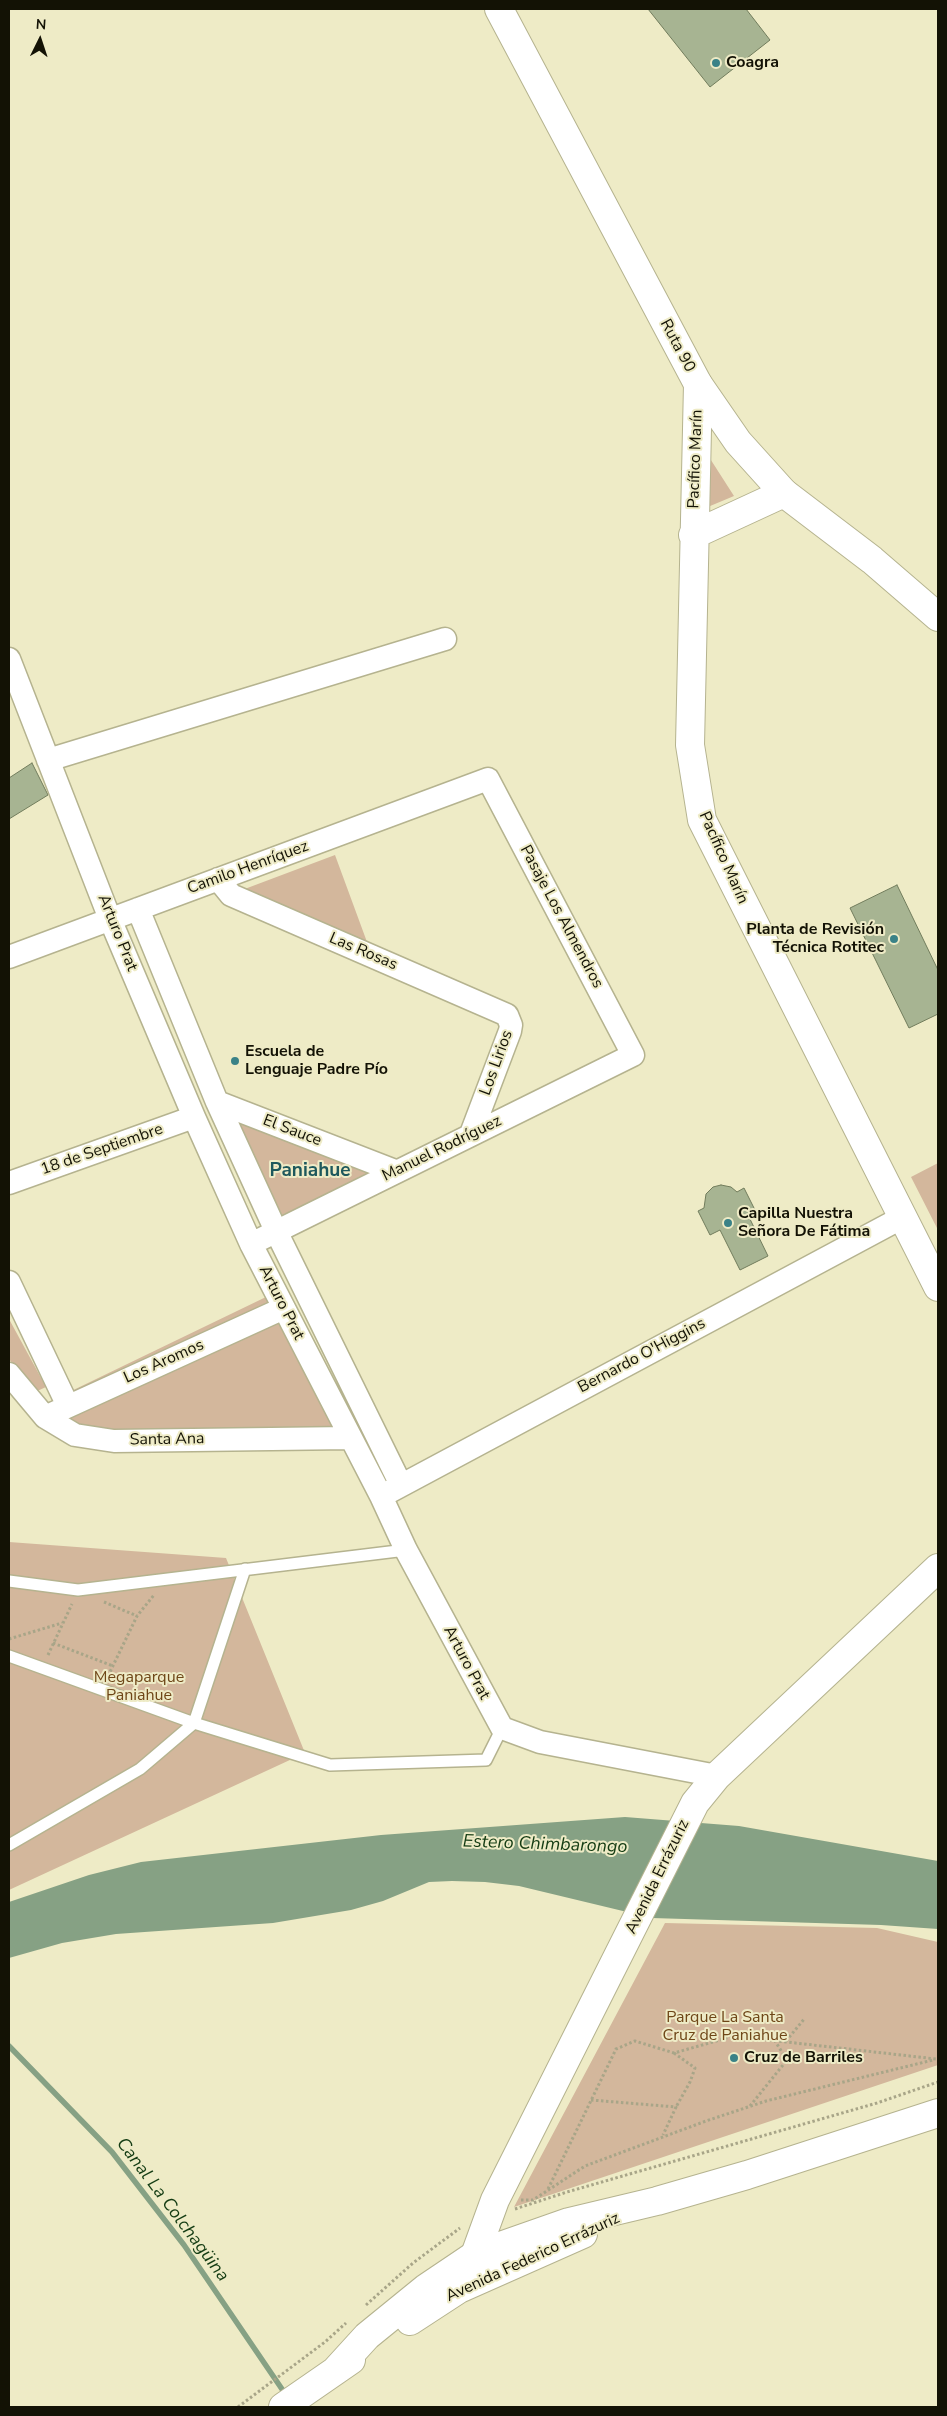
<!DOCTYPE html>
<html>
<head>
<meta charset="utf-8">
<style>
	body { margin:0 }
	#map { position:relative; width:947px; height:2416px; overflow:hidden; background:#eeebc6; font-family:"Nunito Sans",sans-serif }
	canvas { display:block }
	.frame { position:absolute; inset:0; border:10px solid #131205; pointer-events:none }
	.north { position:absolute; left:15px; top:15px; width:50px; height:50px; -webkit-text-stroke:4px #eeebc6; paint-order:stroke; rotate:4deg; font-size:14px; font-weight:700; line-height:20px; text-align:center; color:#131205 }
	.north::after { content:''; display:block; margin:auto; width:18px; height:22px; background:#131205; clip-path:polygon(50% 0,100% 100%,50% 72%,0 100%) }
</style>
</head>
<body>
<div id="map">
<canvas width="947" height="2416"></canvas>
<div class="frame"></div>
<div class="north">N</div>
</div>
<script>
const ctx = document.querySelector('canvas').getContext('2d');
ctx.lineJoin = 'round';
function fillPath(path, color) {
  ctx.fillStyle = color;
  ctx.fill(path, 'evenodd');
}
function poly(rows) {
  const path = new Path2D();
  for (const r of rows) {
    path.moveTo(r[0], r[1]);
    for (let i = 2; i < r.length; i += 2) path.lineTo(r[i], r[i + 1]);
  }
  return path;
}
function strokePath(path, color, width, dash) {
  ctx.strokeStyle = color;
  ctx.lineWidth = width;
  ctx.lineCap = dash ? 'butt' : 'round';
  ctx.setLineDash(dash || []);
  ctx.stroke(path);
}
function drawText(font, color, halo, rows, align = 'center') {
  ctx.font = font + ' "Nunito Sans",sans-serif';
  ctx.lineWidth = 4;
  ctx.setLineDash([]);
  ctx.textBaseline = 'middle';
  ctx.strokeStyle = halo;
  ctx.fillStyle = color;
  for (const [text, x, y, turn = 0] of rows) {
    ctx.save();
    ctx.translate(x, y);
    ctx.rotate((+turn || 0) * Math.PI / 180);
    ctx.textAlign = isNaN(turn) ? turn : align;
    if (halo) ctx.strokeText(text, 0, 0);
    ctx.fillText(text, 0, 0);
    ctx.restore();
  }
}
fillPath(poly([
	[709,457,734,496,703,509],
	[335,855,367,942,242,890],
	[236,1120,375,1175,282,1215],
	[938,1163,938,1230,911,1177],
	[266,1297,350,1438,114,1441,32,1410],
	[9,1319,46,1387,35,1392,9,1359],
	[9,1542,226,1558,305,1753,9,1890],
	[665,1923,877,1928,938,1942,938,2065,514,2207]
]), '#d3b79c');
fillPath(poly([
	[625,1817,739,1826,938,1861,938,1929,881,1925,652,1918,519,1886,485,1882,452,1881,429,1882,383,1901,351,1910,273,1923,116,1934,62,1943,9,1958,9,1902,89,1875,141,1862,381,1835]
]), '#86a184');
strokePath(poly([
	[9,2046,112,2152,184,2245,286,2395]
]), '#86a184', 5.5);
const building = poly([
	[648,9,746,9,770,40,710,87,648,9],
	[32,763,48,795,9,819,9,778,32,763],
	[897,885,938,970,938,1014,909,1028,850,908,897,885],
	[721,1185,731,1187,737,1192,744,1188,756,1212,748,1215,768,1256,740,1270,720,1230,710,1235,698,1211,704,1208,706,1194,713,1187,721,1185]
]);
fillPath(building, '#a7b492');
strokePath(building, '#717c5c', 1);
const lane = poly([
	[245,1569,194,1723,330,1765,486,1760,502,1728],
	[9,1581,78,1590,406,1550],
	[9,1656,194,1723,140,1769,9,1845]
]);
const street = poly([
	[9,659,110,919,194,1117,251,1244,381,1496,406,1550,502,1728,540,1742,717,1776],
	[48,760,445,639],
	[218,879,231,895,507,1015,511,1025,510,1031,471,1134],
	[138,909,217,1102,276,1231,401,1485],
	[9,957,488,779,633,1055,251,1244],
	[217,1102,395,1171],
	[9,1183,194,1117],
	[9,1282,68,1406],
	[9,1374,45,1417,75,1435,114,1441,350,1438],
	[45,1417,284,1308],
	[389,1492,903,1217]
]);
const secondary = poly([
	[698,384,690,745,702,820,938,1287],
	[693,535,784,493],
	[475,2255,495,2200,695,1803,717,1776,938,1568]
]);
const primary = poly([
	[499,9,698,384,738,442,784,493,872,560,938,617],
	[410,2321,459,2289,583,2234],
	[336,2370,367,2336,426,2288,475,2255,569,2222,657,2201,747,2175,938,2113],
	[283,2407,351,2360]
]);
strokePath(lane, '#b5b38f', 14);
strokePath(street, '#b5b38f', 25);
strokePath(secondary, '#b5b38f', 30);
strokePath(primary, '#b5b38f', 30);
strokePath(poly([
	[104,1602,137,1616],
	[9,1639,62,1623],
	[53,1643,113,1666],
	[48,1655,72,1604],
	[108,1676,137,1616,154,1595],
	[786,2041,805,2018],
	[674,2053,695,2068,690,2082,676,2107],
	[591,2100,676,2107,663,2135],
	[750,2106,787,2060,775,2041],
	[548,2189,616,2049,635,2041,674,2053,734,2036,936,2059],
	[521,2200,533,2200,585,2166,706,2121,766,2101,933,2060],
	[515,2209,567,2192,877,2103,938,2082],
	[366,2305,413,2263,460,2228],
	[238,2407,325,2342,346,2323]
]), '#a8a588', 3, [2.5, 2.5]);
strokePath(lane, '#fff', 11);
strokePath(street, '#fff', 22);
strokePath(secondary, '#fff', 28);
strokePath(primary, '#fff', 28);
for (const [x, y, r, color] of [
	[716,63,5,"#3a8287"],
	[894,939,5,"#3a8287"],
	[235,1061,5,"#3a8287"],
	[728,1223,5,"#3a8287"],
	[734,2058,5,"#3a8287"]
]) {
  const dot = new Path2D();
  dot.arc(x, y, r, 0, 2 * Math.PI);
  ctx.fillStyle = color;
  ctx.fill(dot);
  strokePath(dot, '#eeebc6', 2);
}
drawText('bold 16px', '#131205', '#eeebc6', [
	["Coagra",726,63],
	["Planta de Revisión",884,930,"right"],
	["Técnica Rotitec",884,948,"right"],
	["Escuela de",245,1052],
	["Lenguaje Padre Pío",245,1070],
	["Capilla Nuestra",738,1214],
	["Señora De Fátima",738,1232],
	["Cruz de Barriles",744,2058]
], 'left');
drawText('16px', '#131205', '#eeebc6', [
	["Ruta 90",677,346,62],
	["Pacífico Marín",696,459,-88],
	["Pacífico Marín",723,858,66],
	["Camilo Henríquez",248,868,-20],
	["Pasaje Los Almendros",561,917,62],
	["Arturo Prat",117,933,68],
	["Las Rosas",363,952,23],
	["Los Lirios",497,1063,-70],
	["El Sauce",292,1131,21],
	["Manuel Rodríguez",442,1149,-26],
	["18 de Septiembre",102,1150,-19],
	["Arturo Prat",281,1303,63],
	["Bernardo O'Higgins",642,1356,-28],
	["Los Aromos",164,1362,-24],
	["Santa Ana",167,1440,-1],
	["Arturo Prat",466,1663,62],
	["Avenida Errázuriz",658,1877,-64],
	["Avenida Federico Errázuriz",533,2258,-25]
]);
drawText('16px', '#6e4617', '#eeebc6', [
	["Megaparque",139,1678],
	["Paniahue",139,1696],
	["Parque La Santa",725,2018],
	["Cruz de Paniahue",725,2036]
]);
drawText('italic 18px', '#143c13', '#eeebc6', [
	["Estero Chimbarongo",545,1845,2],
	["Canal La Colchagüina",172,2210,53]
]);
drawText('bold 19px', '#1d585c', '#eeebc6', [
	["Paniahue",310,1171]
]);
</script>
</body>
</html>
